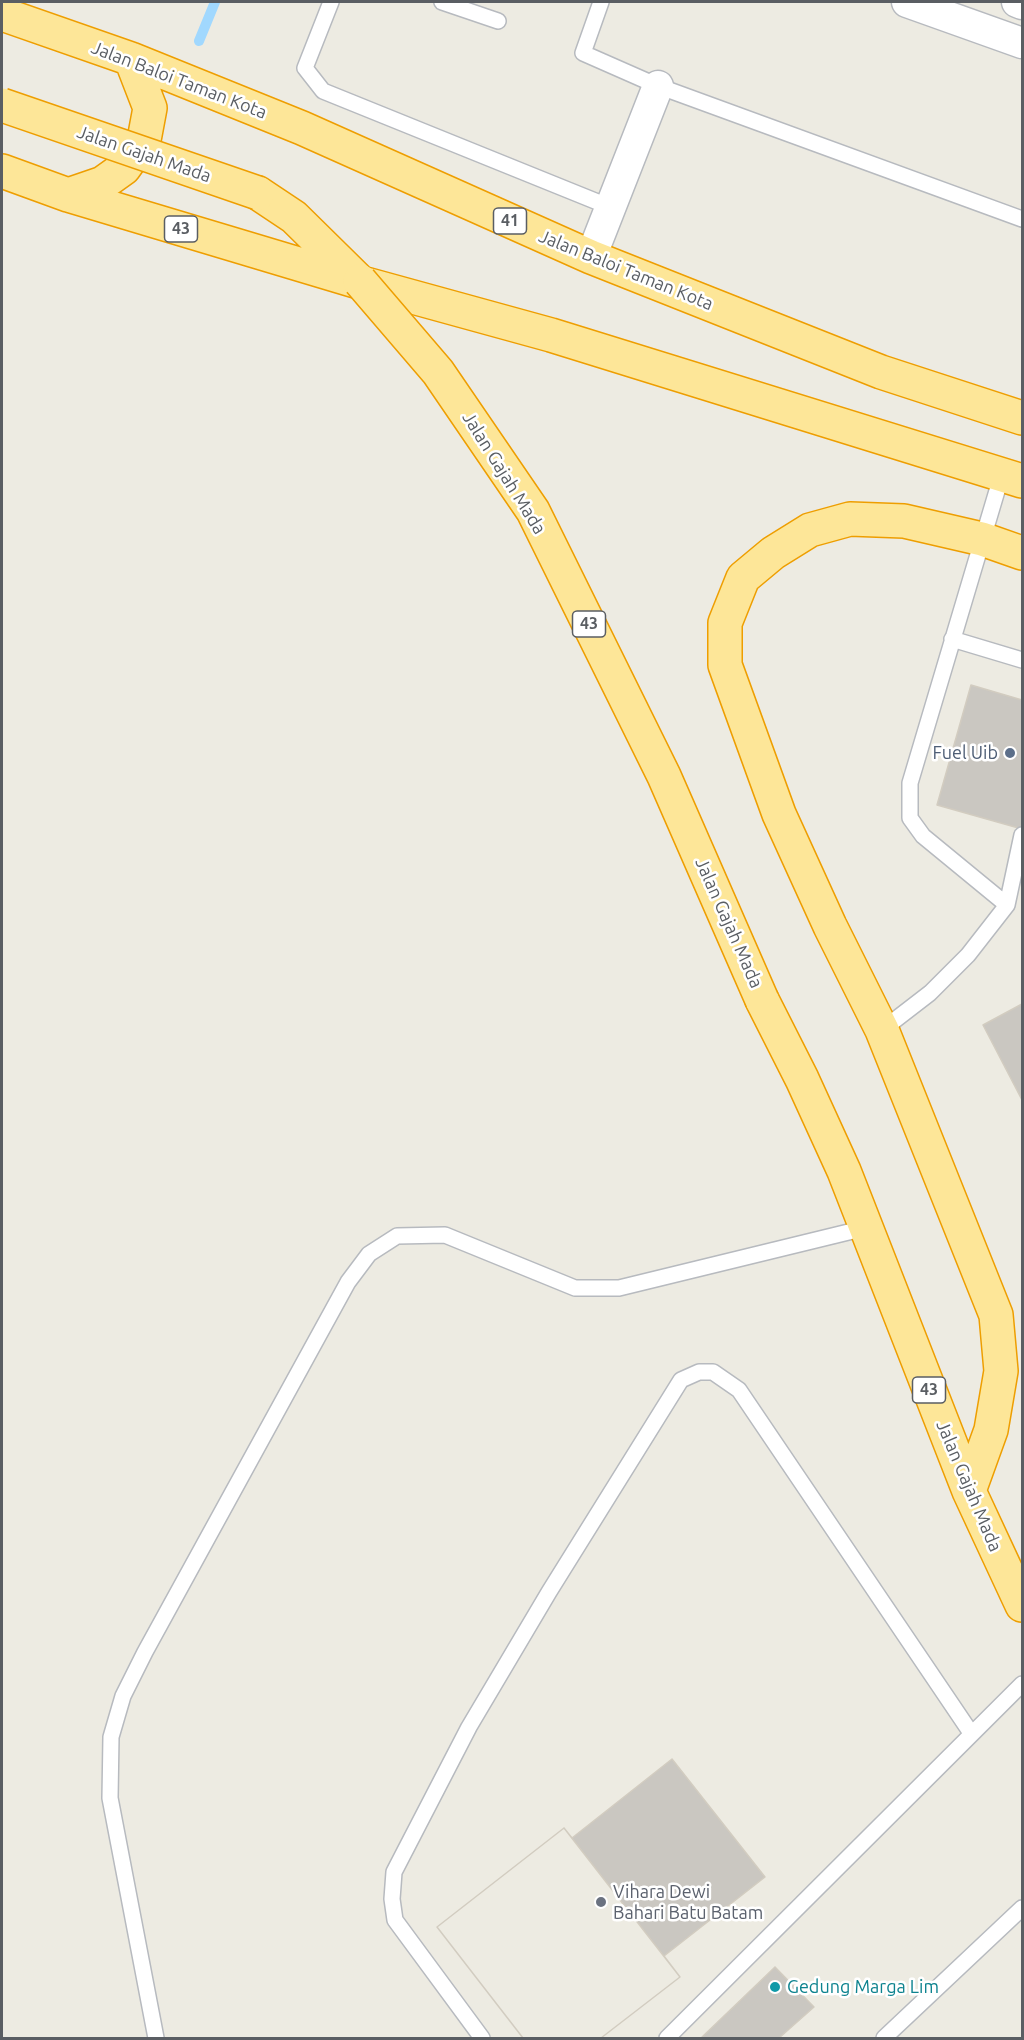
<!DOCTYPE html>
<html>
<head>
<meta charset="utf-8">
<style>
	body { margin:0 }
	#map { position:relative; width:1024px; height:2040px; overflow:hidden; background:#edebe2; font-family:Ubuntu,sans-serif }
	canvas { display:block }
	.frame { position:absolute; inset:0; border:3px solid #5a5e63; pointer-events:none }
</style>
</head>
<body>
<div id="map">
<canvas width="1024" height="2040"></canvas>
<div class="frame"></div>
</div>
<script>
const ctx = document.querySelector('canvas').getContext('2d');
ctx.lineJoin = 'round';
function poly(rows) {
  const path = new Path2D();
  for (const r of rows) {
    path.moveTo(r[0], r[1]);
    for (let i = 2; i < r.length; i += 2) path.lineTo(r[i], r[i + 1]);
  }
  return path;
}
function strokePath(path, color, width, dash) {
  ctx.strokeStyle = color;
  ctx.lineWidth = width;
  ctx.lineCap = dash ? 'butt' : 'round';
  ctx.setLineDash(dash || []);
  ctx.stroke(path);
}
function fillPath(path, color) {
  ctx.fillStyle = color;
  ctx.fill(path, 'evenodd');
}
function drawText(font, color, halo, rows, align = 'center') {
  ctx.font = font + ' Ubuntu,sans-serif';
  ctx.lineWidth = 5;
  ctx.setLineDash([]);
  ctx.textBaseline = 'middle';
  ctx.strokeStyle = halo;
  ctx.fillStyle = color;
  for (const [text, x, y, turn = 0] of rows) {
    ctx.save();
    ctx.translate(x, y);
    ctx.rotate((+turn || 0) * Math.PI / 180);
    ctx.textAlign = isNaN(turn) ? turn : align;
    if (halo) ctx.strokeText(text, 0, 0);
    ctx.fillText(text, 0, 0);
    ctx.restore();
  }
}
strokePath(poly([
	[199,41,215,2]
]), '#a1d8fe', 10);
const building = poly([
	[971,685,1022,700,1022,829,937,805,971,685],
	[1022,1004,1022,1100,983,1025,1022,1004],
	[672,1759,765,1877,664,1956,680,1977,601,2038,523,2038,437,1927,564,1828,572,1838,672,1759],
	[564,1828,680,1977,601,2038,523,2038,437,1927,564,1828],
	[775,1967,814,2007,779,2038,701,2038,775,1967]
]);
fillPath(building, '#cac7c1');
strokePath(building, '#d2ccc0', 1.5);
const service = poly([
	[331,2,305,68,323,91,610,207],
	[442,2,498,21],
	[601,2,583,53,658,86,1022,219],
	[1002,474,910,783,910,818,923,836,1007,905],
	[952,639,1022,660],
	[882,1030,930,993,968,955,1007,905,1022,835],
	[156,2038,110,1798,111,1737,123,1696,145,1652,348,1282,369,1254,397,1236,445,1235,575,1288,619,1288,865,1228],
	[482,2038,395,1920,392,1899,394,1872,469,1727,549,1592,681,1380,699,1372,713,1372,739,1390,971,1733],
	[667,2038,1022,1684],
	[884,2038,1022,1908]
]);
const minor = poly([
	[907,2,1022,43],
	[1017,2,1022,4],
	[591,257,658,86]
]);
const trunk = poly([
	[2,14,131,59,302,128,591,257,881,372,1022,418],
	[2,171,68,195,362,283,551,335,1022,481],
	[258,193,294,217,358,280],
	[68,195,103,183,124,168,144,140,150,108,131,59],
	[762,1000,802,1079,844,1171,969,1491,1022,1605],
	[969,1491,991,1430,1001,1371,996,1315,882,1030,830,926,779,814,725,665,725,623,743,578,773,553,810,530,850,519,904,521,982,539,1022,553]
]);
strokePath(service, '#b7babf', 18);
strokePath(minor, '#b7babf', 33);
strokePath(trunk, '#ee9e01', 36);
strokePath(service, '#fff', 15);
strokePath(minor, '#fff', 30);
strokePath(trunk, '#fde698', 33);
const trunkBridge = poly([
	[2,105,258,193],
	[360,281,438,372,533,511,664,776,762,1000]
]);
strokePath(trunkBridge, '#ee9e01', 36, []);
strokePath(trunkBridge, '#fde698', 33);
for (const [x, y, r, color] of [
	[1010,753,6,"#5c6f8a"],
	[601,1902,6,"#6b7280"],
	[775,1987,6,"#0f9aa8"]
]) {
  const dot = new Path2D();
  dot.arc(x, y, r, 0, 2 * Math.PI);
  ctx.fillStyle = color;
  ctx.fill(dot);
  strokePath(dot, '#fff', 2);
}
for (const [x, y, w] of [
	[510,221,33],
	[181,229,33],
	[589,624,33],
	[929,1390,33]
]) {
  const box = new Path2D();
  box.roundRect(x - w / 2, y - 13, w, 26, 4.5);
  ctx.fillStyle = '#fff';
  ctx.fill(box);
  strokePath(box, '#5a5e63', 1.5);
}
drawText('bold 16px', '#5a5e63', null, [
	["41",510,221],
	["43",181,229],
	["43",589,624],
	["43",929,1390]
]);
drawText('18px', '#5a5e63', '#fff', [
	["Jalan Baloi Taman Kota",179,80,21],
	["Jalan Gajah Mada",144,154,19],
	["Jalan Baloi Taman Kota",626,270,22],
	["Jalan Gajah Mada",504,473,58],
	["Jalan Gajah Mada",729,923,66],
	["Jalan Gajah Mada",969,1486,67]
]);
drawText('18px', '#4e5e75', '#fff', [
	["Fuel Uib",998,753]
], 'right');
drawText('18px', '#5b616d', '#fff', [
	["Vihara Dewi",613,1892],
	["Bahari Batu Batam",613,1913]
], 'left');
drawText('18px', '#0d838f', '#fff', [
	["Gedung Marga Lim",787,1987]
], 'left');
</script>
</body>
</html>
